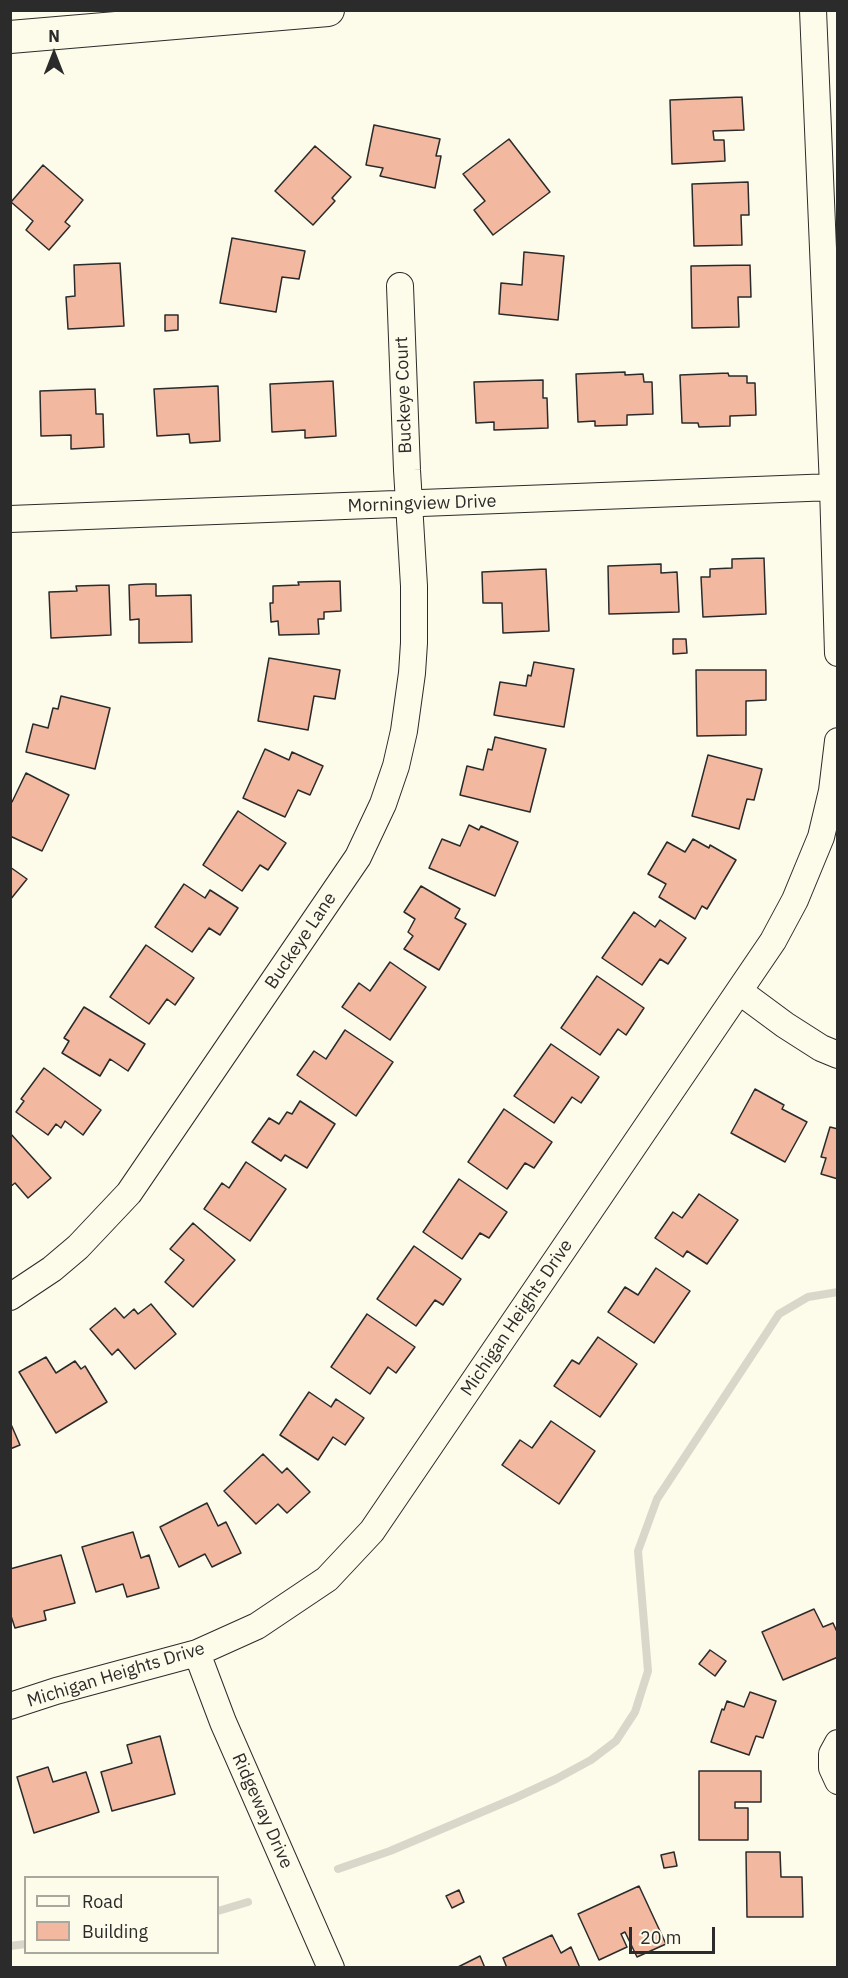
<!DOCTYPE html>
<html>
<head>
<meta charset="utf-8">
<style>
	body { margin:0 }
	#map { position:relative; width:848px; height:1978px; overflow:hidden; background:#fdfbea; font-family:"IBM Plex Sans",sans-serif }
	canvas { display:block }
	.frame { position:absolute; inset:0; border:12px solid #2b2b2b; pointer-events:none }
	.legend { position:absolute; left:24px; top:1876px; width:195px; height:78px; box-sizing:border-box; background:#fdfbea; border:2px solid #a9a89e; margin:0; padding:8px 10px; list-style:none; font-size:18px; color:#2b2b2b }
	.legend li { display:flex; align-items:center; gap:12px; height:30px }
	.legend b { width:30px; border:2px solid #a9a89e }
	.north { position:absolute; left:24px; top:24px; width:60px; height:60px; -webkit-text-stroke:4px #fdfbea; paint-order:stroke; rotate:0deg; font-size:16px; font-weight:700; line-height:24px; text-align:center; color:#2b2b2b }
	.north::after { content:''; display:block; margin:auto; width:21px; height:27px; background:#2b2b2b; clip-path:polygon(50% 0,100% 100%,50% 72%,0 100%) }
	.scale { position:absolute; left:629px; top:1927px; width:86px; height:27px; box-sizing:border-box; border:3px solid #2b2b2b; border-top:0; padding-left:8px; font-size:18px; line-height:21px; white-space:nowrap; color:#2b2b2b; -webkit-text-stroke:4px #fdfbea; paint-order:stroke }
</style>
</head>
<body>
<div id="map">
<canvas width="848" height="1978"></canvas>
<div class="frame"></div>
<ul class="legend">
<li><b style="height:8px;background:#fdfbea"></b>Road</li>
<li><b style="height:16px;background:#f2b8a0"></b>Building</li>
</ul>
<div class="north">N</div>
<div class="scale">20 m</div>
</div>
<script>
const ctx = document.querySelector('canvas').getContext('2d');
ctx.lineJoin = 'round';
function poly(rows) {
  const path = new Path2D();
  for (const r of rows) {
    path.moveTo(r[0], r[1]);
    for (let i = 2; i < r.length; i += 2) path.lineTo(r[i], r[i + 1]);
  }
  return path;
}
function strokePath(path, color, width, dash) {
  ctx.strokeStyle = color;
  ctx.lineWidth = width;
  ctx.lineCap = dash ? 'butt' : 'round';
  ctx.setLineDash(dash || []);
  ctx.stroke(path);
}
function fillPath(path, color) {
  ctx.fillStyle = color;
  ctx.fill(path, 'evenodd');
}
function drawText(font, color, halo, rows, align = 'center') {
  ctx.font = font + ' "IBM Plex Sans",sans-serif';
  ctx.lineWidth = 4.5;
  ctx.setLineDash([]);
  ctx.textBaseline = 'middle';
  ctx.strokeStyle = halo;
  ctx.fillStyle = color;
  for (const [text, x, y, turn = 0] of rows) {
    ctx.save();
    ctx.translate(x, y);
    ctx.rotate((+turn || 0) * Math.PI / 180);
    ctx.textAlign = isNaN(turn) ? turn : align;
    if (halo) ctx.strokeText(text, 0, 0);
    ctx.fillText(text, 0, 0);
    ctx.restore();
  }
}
strokePath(poly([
	[338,1869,390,1851,515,1798,556,1779,591,1760,616,1741,635,1712,648,1671,638,1551,657,1499,779,1314,808,1297,838,1292],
	[218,1911,248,1902],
	[10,1946,26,1944]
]), '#d8d7c9', 8);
const building = poly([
	[742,97,744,130,713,131,714,140,724,140,725,161,672,164,670,100,742,97],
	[374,125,440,139,436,156,441,156,435,188,380,176,383,168,366,165,374,125],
	[509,139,550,192,493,235,474,210,485,201,463,174,509,139],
	[315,146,351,177,332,198,335,201,313,225,275,191,315,146],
	[43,165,83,200,65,222,70,226,49,250,26,230,33,221,11,202,43,165],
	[748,182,749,215,741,215,742,245,694,246,692,184,748,182],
	[232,238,305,251,299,279,282,277,276,312,220,303,232,238],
	[524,252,564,256,558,320,499,314,501,283,522,285,524,252],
	[120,263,124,326,68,329,66,297,75,296,74,265,120,263],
	[750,265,751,297,738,297,739,327,692,328,691,266,750,265],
	[165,315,178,315,178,330,165,331,165,315],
	[625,372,625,375,643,374,644,382,652,382,653,414,627,415,627,425,595,426,595,421,578,422,576,374,625,372],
	[728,373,729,376,747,376,747,383,755,383,756,415,730,416,730,426,699,427,698,423,682,423,680,375,728,373],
	[543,380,543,398,547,398,548,428,494,430,494,422,476,423,474,382,543,380],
	[333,381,336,436,305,438,305,430,272,432,270,384,333,381],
	[218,386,220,441,190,443,189,434,157,436,154,389,218,386],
	[95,389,96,414,103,414,104,447,71,449,71,435,41,436,40,391,95,389],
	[764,558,766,614,703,617,701,577,710,577,710,569,732,568,732,559,764,558],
	[661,564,661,573,677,572,679,612,609,614,608,566,661,564],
	[546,569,549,631,503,633,502,603,483,603,482,572,546,569],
	[340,581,341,611,324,612,324,619,318,619,319,634,279,635,278,621,271,622,270,603,273,603,273,586,299,585,298,582,340,581],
	[145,584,156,584,156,596,191,595,192,642,139,643,139,619,130,620,129,585,145,584],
	[109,585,111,635,51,638,49,592,77,591,76,586,109,585],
	[673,639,686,639,687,653,673,654,673,639],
	[269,658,340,670,335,699,314,696,308,730,258,721,269,658],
	[534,662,574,669,564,727,494,715,500,682,526,686,528,675,531,676,534,662],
	[696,670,766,670,766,700,746,701,746,735,697,736,696,670],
	[61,696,110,708,95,769,26,752,33,724,48,728,53,708,58,709,61,696],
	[495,737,546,749,530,812,460,795,467,766,483,770,488,749,492,750,495,737],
	[265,749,289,760,292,752,323,766,310,795,298,790,285,817,243,798,265,749],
	[708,755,762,769,754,800,747,799,739,829,692,816,708,755],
	[26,773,69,795,42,851,10,836,10,802,12,802,26,773],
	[238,811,286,843,268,870,260,865,242,891,203,865,238,811],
	[469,825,479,830,481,826,518,842,495,896,429,868,442,839,460,846,469,825],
	[693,839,709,848,710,845,736,860,707,909,702,906,695,919,659,897,666,884,648,874,667,842,685,852,693,839],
	[10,867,27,879,10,900,10,867],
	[184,884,205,898,210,890,238,908,220,935,209,928,192,952,155,927,184,884],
	[421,886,460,909,455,918,466,924,439,970,404,949,413,936,408,932,415,919,404,912,421,886],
	[634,912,655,927,660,920,686,938,668,964,660,959,642,985,602,958,634,912],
	[146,945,194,978,175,1005,167,999,149,1024,110,997,146,945],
	[390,962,426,987,390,1040,342,1007,359,983,370,991,390,962],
	[597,976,644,1008,626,1035,618,1029,600,1055,561,1028,597,976],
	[84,1007,145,1044,128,1071,110,1059,100,1076,62,1053,69,1041,64,1038,84,1007],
	[345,1030,393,1062,356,1116,297,1075,314,1051,326,1059,345,1030],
	[551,1044,599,1077,581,1103,572,1097,554,1123,514,1096,551,1044],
	[44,1068,101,1110,83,1135,65,1121,61,1128,56,1124,48,1135,16,1112,24,1101,21,1099,44,1068],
	[755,1089,784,1105,782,1109,807,1122,785,1162,731,1133,755,1089],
	[300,1101,335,1124,307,1168,285,1155,281,1161,252,1142,269,1118,279,1124,287,1112,292,1114,300,1101],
	[504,1109,552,1142,534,1168,525,1163,507,1189,468,1162,504,1109],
	[830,1127,838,1129,838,1179,821,1174,826,1158,821,1157,830,1127],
	[10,1133,51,1178,28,1198,15,1183,10,1187,10,1133],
	[246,1162,286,1189,250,1241,204,1209,222,1183,229,1188,246,1162],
	[459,1179,507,1212,489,1238,480,1233,462,1259,423,1232,459,1179],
	[699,1194,738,1220,707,1264,687,1251,683,1257,655,1238,673,1212,682,1218,699,1194],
	[193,1223,235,1260,193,1307,165,1282,184,1260,170,1249,193,1223],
	[414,1246,461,1279,443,1305,435,1300,416,1326,377,1299,414,1246],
	[656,1268,690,1291,654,1343,608,1312,625,1287,638,1295,656,1268],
	[151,1304,176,1334,135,1369,118,1349,112,1355,90,1329,115,1308,124,1318,134,1309,138,1314,151,1304],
	[367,1314,415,1347,396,1373,388,1367,370,1394,331,1367,367,1314],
	[598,1337,637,1364,600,1417,554,1386,572,1360,579,1364,598,1337],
	[46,1357,56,1373,75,1361,81,1369,85,1366,107,1402,56,1433,19,1372,46,1357],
	[309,1392,331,1407,336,1399,364,1418,345,1445,333,1437,318,1460,280,1435,309,1392],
	[551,1421,595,1451,559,1504,502,1465,520,1440,532,1448,551,1421],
	[10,1422,20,1445,10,1449,10,1422],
	[263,1454,282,1473,287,1468,310,1492,287,1513,278,1504,256,1524,224,1491,263,1454],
	[207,1503,218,1526,226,1522,241,1553,212,1567,205,1554,179,1567,160,1527,207,1503],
	[133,1532,141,1558,149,1555,159,1588,127,1597,123,1584,96,1592,82,1547,133,1532],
	[61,1555,75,1603,44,1611,46,1620,15,1628,10,1613,10,1569,61,1555],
	[814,1609,823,1627,833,1623,838,1634,838,1657,783,1680,762,1632,814,1609],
	[710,1650,726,1661,715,1676,699,1664,710,1650],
	[750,1692,776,1701,763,1738,756,1736,749,1755,711,1742,722,1709,724,1710,727,1701,744,1707,750,1692],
	[160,1736,175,1794,112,1811,101,1772,132,1763,127,1745,160,1736],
	[48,1767,53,1782,86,1772,99,1812,34,1833,17,1777,48,1767],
	[699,1771,761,1771,761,1802,735,1802,735,1808,748,1808,748,1840,699,1840,699,1771],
	[674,1852,677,1866,664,1868,661,1855,674,1852],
	[746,1852,780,1852,781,1877,802,1877,803,1917,747,1917,746,1852],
	[639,1886,666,1944,637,1957,625,1932,621,1934,627,1947,599,1960,578,1914,639,1886],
	[459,1890,464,1902,452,1908,446,1896,459,1890],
	[552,1935,561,1953,571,1947,580,1968,507,1968,503,1958,552,1935],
	[480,1956,485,1968,456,1968,480,1956]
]);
fillPath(building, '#f2b8a0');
strokePath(building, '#2b2b2b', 1.5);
const minor = poly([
	[813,10,833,487,838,653],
	[10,519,833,487],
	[739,991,785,1025,821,1048,838,1055],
	[10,1297,52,1269,78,1247,129,1193,358,857,383,804,396,766,404,731,412,673,414,643,414,586,407,470,400,286],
	[197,1653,223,1722,331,1968],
	[10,1706,56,1691,197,1653,257,1626,327,1579,372,1531,773,941,795,900,821,837,832,791,838,741],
	[838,1743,832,1754,832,1768,838,1781]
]);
const tertiary = poly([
	[10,37,328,10]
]);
strokePath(minor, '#2b2b2b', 28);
strokePath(tertiary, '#2b2b2b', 34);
strokePath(minor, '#fdfbea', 26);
strokePath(tertiary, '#fdfbea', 32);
drawText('18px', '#2b2b2b', '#fdfbea', [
	["Buckeye Court",404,395,-92],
	["Morningview Drive",422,504,-2],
	["Buckeye Lane",301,941,-56],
	["Michigan Heights Drive",517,1318,-56],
	["Michigan Heights Drive",116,1675,-17],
	["Ridgeway Drive",262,1811,66]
]);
</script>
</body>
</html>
